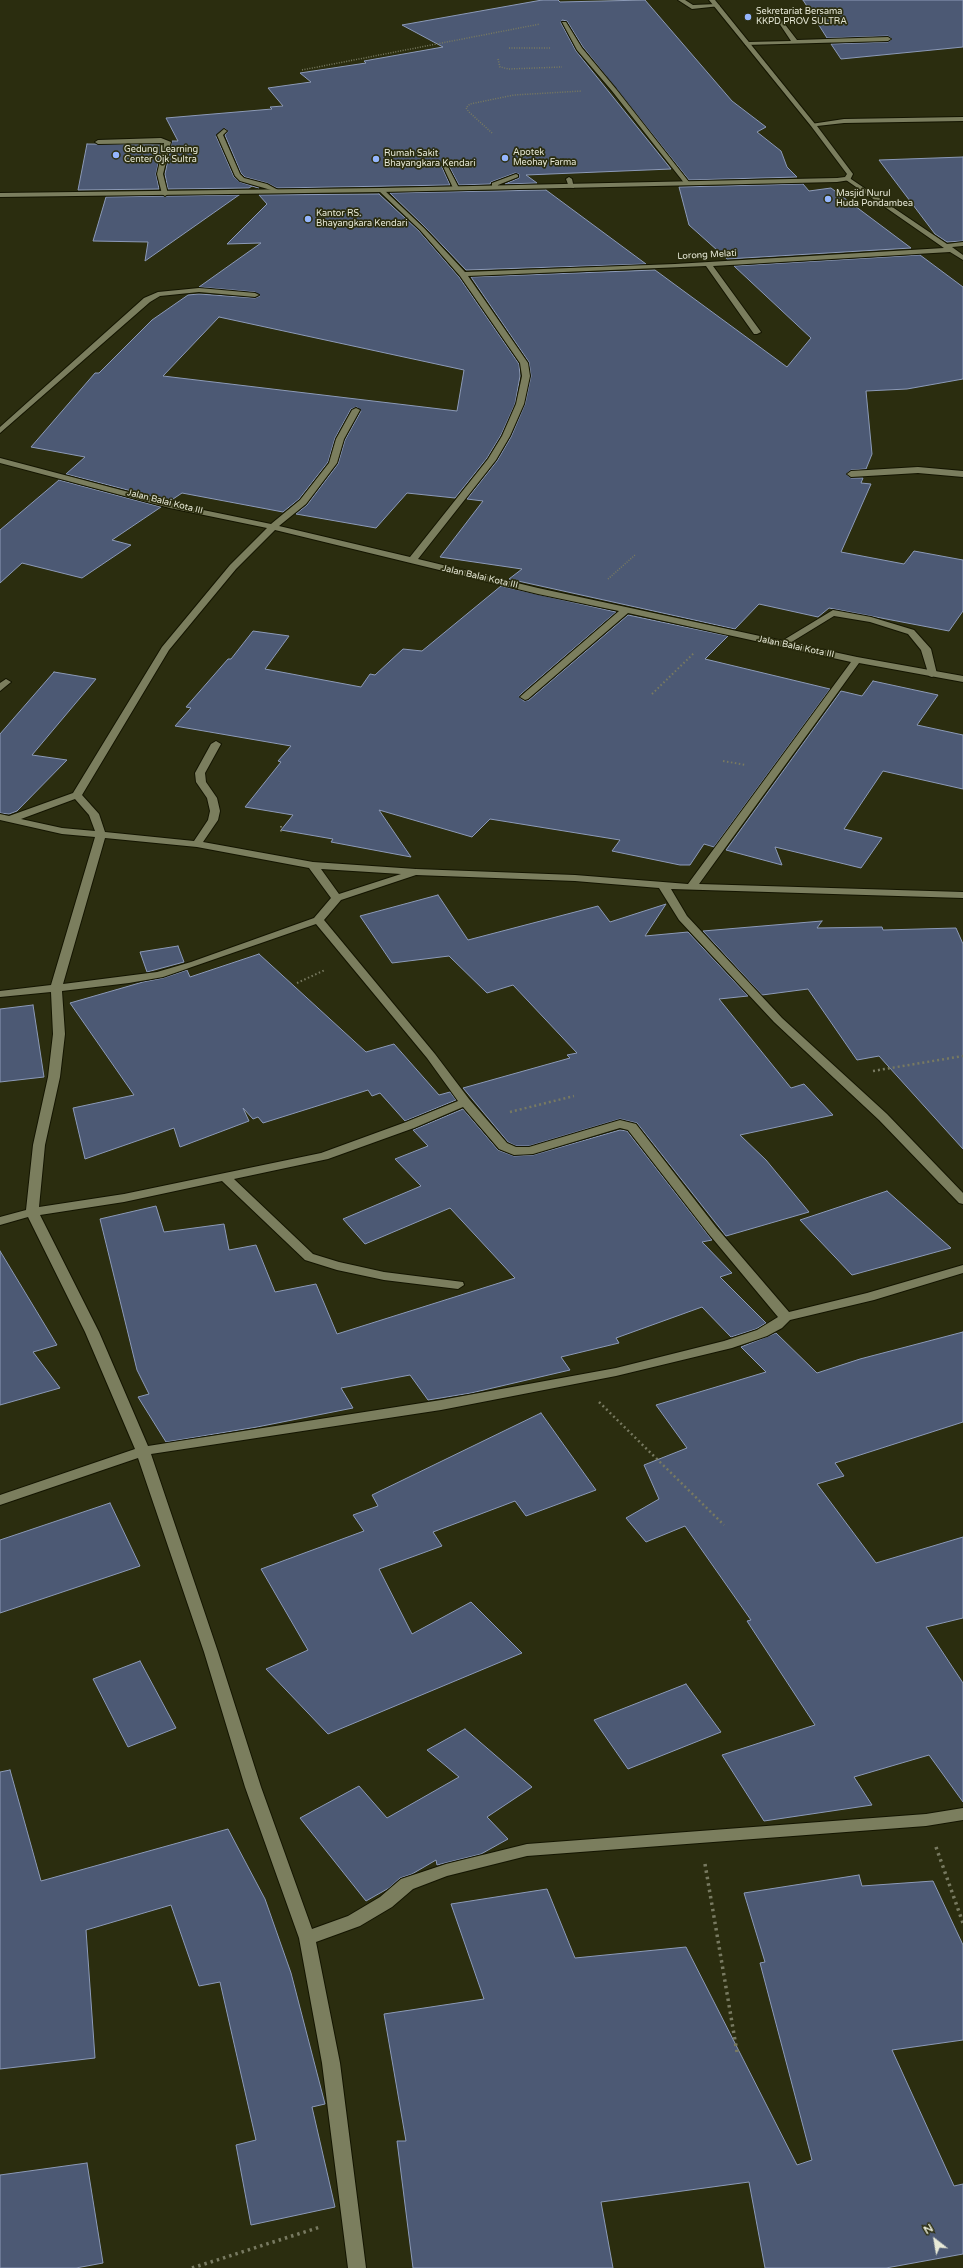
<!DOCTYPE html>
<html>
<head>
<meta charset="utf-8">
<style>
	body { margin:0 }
	#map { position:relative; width:963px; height:2268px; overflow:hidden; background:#2b2d0f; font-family:"Varela Round",sans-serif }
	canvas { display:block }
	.north { position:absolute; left:915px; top:2220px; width:40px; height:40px; -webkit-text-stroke:3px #2b2d0f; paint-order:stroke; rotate:329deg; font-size:11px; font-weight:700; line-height:16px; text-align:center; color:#e7e9d7 }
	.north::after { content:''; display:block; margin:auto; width:14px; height:18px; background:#e7e9d7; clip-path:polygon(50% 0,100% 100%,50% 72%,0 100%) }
</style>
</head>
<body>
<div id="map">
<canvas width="963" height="2268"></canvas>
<div class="north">N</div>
</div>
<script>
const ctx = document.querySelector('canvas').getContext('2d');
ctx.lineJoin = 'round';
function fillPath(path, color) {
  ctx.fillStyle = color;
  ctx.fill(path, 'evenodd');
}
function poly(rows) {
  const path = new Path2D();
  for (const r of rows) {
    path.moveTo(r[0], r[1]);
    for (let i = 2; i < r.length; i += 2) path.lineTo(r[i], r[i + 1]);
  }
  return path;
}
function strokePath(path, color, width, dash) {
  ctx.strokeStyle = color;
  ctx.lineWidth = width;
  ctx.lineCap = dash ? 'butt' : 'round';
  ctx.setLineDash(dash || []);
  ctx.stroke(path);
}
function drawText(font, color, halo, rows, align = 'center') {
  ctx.font = font + ' "Varela Round",sans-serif';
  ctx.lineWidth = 3.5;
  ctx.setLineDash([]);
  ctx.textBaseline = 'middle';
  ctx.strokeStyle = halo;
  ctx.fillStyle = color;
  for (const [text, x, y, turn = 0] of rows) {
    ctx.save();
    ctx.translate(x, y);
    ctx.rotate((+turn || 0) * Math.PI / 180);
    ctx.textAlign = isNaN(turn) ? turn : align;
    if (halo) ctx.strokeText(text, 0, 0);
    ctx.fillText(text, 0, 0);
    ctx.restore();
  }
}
const building = poly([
	[542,0,558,0,560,2,645,0,732,101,766,127,757,132,781,151,787,167,797,177,689,180,583,47,567,21,562,20,561,23,576,51,671,169,526,175,537,183,505,184,519,178,519,174,515,173,491,182,490,184,459,185,448,164,442,163,441,165,450,185,277,188,267,183,245,177,241,173,225,135,228,131,224,128,216,136,234,177,240,182,259,188,252,186,249,188,168,189,165,174,172,141,178,141,166,118,272,109,270,107,283,106,268,88,311,82,300,73,366,63,364,61,443,47,402,25,542,0],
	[803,0,963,0,963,47,841,59,831,44,888,42,892,39,888,36,827,38,803,0],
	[87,144,162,145,156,174,159,189,78,190,87,144],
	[963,157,963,241,947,242,935,234,879,160,963,157],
	[803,184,809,191,831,188,911,248,727,259,689,225,679,187,803,184],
	[546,190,646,264,466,270,425,227,390,193,546,190],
	[379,194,419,231,459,277,519,364,520,376,515,404,501,435,487,458,455,498,407,493,376,528,296,514,307,505,338,464,345,440,361,411,357,407,351,409,335,438,328,462,299,499,283,512,182,493,170,501,66,474,85,457,31,447,95,373,99,373,152,320,188,295,199,294,255,298,260,296,255,292,199,287,261,243,227,244,267,204,259,195,379,194],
	[219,317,464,370,457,411,163,376,219,317],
	[239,195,145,261,148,242,93,241,106,197,239,195],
	[920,255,963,287,963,379,907,389,866,391,872,454,866,469,851,470,846,474,851,478,863,478,861,483,871,484,841,552,904,564,914,551,963,560,963,611,949,631,829,608,818,617,759,604,735,629,509,579,522,569,440,557,483,501,467,499,497,461,511,437,525,404,531,376,529,362,471,277,655,270,787,367,811,338,734,266,920,255],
	[59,480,161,507,112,540,131,545,82,578,22,563,0,583,0,530,59,480],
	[501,586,616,612,521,694,519,697,524,701,529,700,628,615,728,636,705,659,830,689,714,847,704,844,690,865,680,865,612,851,620,840,490,819,472,837,379,810,411,857,331,842,333,839,281,830,293,815,245,807,281,762,278,761,291,746,175,726,191,708,186,707,228,659,231,659,253,631,289,636,265,669,361,687,370,674,375,675,403,649,422,651,501,586],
	[54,672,96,679,32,755,67,760,17,811,9,814,0,813,0,734,54,672],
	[873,681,938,695,917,725,963,735,963,789,883,771,844,829,882,838,861,868,775,847,782,865,726,850,841,691,862,696,873,681],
	[438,895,468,940,598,906,610,922,666,904,645,936,688,932,748,996,719,999,791,1088,804,1084,833,1115,740,1135,766,1160,809,1212,726,1236,637,1123,620,1119,529,1146,516,1146,508,1142,463,1088,570,1058,567,1055,577,1053,513,985,487,993,449,956,392,963,360,916,438,895],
	[822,921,817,928,882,927,883,930,956,928,963,944,963,1149,879,1056,857,1060,808,989,762,995,703,931,822,921],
	[178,946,184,962,147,972,140,952,178,946],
	[259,954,366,1052,394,1044,439,1095,450,1092,456,1100,405,1121,380,1093,372,1096,368,1090,263,1123,258,1117,253,1119,243,1108,249,1121,180,1147,174,1128,85,1159,73,1108,134,1095,70,1003,143,982,163,978,187,970,190,977,259,954],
	[33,1005,44,1077,0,1082,0,1009,33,1005],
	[463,1109,498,1150,514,1156,533,1155,620,1130,627,1131,712,1240,702,1242,732,1273,720,1277,766,1323,756,1329,731,1337,702,1307,616,1338,619,1343,561,1357,570,1370,471,1393,428,1400,410,1375,341,1388,353,1408,257,1427,166,1442,138,1397,149,1394,137,1370,100,1219,156,1206,164,1232,224,1224,229,1250,256,1245,275,1292,316,1284,337,1334,515,1278,450,1208,365,1244,343,1219,421,1186,395,1159,428,1146,413,1130,463,1109],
	[887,1191,951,1248,852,1275,800,1220,887,1191],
	[0,1251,57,1345,33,1352,60,1388,0,1405,0,1251],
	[963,1332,963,1422,835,1463,844,1476,817,1484,876,1563,963,1537,963,1618,926,1627,963,1683,963,1802,929,1755,854,1777,872,1805,764,1821,722,1755,815,1725,747,1621,751,1620,685,1526,646,1542,626,1518,659,1499,644,1465,687,1448,656,1405,766,1372,741,1347,776,1333,817,1373,860,1359,963,1332],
	[541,1413,596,1490,526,1516,515,1501,433,1532,442,1546,379,1569,412,1634,471,1602,522,1653,328,1734,266,1669,308,1650,261,1569,364,1531,353,1515,378,1506,372,1495,541,1413],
	[110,1503,140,1566,0,1613,0,1540,110,1503],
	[140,1661,176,1728,128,1747,93,1679,140,1661],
	[686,1684,721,1732,628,1769,594,1720,686,1684],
	[465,1729,532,1787,487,1817,508,1839,481,1854,437,1865,436,1860,412,1874,400,1878,389,1888,366,1901,300,1818,359,1786,387,1818,459,1777,427,1750,465,1729],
	[10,1770,41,1881,228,1829,265,1899,291,1973,325,2104,312,2107,335,2207,251,2225,236,2145,256,2140,220,1982,199,1986,171,1905,86,1930,95,2058,0,2069,0,1772,10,1770],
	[859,1875,862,1886,933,1881,963,1945,963,2040,892,2050,954,2186,963,2184,963,2254,886,2268,765,2268,749,2182,601,2202,613,2268,413,2268,397,2141,406,2141,384,2014,484,1999,451,1904,547,1889,575,1958,686,1947,797,2165,812,2160,760,1963,765,1962,744,1893,859,1875],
	[87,2163,103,2263,76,2268,0,2268,0,2175,87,2163]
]);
fillPath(building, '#4c5974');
strokePath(building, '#8c9ab8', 1);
const service = poly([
	[678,0,685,0,693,5,717,4,720,6,692,9,678,0],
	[773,14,777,14,797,40,888,37,891,39,888,41,745,45,747,42,791,41,773,14],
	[224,129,227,131,223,135,240,174,244,178,267,184,278,190,278,192,240,181,235,176,217,135,224,129],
	[161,138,171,142,163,174,168,194,165,196,162,194,157,174,164,143,98,144,95,142,98,140,161,138],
	[442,164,447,165,459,188,458,189,453,188,442,164],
	[516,174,518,175,518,177,498,185,497,189,492,188,492,183,516,174],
	[569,177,572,179,574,188,569,187,566,179,569,177],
	[833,610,871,617,914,630,931,649,937,674,932,677,929,676,921,650,908,634,870,622,834,616,785,646,782,647,777,644,833,610]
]);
const minor = poly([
	[709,0,715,0,815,124,815,126,811,126,709,0],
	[562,22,566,22,582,48,616,89,689,182,689,184,685,184,612,91,577,50,562,22],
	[848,177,947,244,963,242,963,246,952,247,963,255,963,260,950,252,713,266,761,332,757,334,754,334,706,266,468,276,528,363,530,376,524,404,510,436,496,460,418,559,538,588,857,657,963,676,963,682,859,663,699,884,963,892,963,898,671,889,687,916,782,1018,887,1114,963,1193,963,1204,959,1203,879,1120,774,1022,679,920,659,888,575,881,416,875,341,900,324,920,435,1054,469,1099,507,1143,516,1147,529,1147,620,1120,636,1124,716,1227,789,1312,867,1293,963,1265,963,1273,874,1300,790,1320,782,1328,767,1336,732,1348,616,1376,441,1410,151,1454,218,1652,261,1787,312,1929,348,1916,380,1897,401,1879,446,1864,527,1844,926,1814,963,1808,963,1820,926,1826,527,1856,447,1876,413,1889,392,1907,360,1926,316,1942,340,2063,366,2268,348,2268,322,2063,299,1938,245,1787,204,1652,138,1458,0,1505,0,1495,135,1449,85,1332,28,1217,0,1225,0,1217,26,1210,33,1145,48,1077,53,1034,51,992,0,997,0,991,51,985,95,837,62,834,0,820,0,814,9,816,73,793,162,647,230,565,267,528,170,508,0,463,0,458,174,504,271,524,300,500,329,463,336,439,352,410,356,408,360,410,344,439,337,463,306,504,279,526,410,557,488,459,502,436,516,404,522,376,520,363,460,276,420,230,379,191,379,189,383,189,424,228,465,272,675,264,944,248,846,180,845,179,848,177],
	[275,530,538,594,619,611,522,695,520,697,525,700,528,699,628,613,851,662,688,884,575,875,416,869,313,862,203,842,218,820,220,811,217,798,206,782,205,773,221,744,216,741,211,744,195,773,196,782,207,798,210,811,208,820,194,841,105,832,99,814,82,795,169,650,236,569,275,530],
	[75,799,89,815,95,831,62,828,21,819,75,799],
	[105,838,197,847,309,868,331,898,314,918,191,962,157,972,63,984,105,838],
	[321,869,401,874,339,894,321,869],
	[316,924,427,1058,458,1101,406,1122,321,1153,124,1194,39,1207,45,1145,60,1077,65,1034,62,991,129,983,163,977,316,924],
	[463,1107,499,1149,514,1155,533,1154,620,1128,628,1130,708,1233,778,1317,757,1330,724,1341,616,1368,441,1400,148,1446,99,1332,40,1215,124,1202,222,1181,305,1260,337,1270,384,1280,458,1289,464,1285,463,1282,384,1272,339,1262,313,1254,234,1179,328,1159,414,1128,463,1107],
	[199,288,255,293,259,295,255,297,199,292,160,296,150,302,0,433,0,427,144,298,158,292,199,288],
	[918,467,963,471,963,477,918,473,851,477,847,474,851,471,918,467],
	[6,679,11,682,0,691,0,683,6,679]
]);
const tertiary = poly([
	[963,117,963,121,844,123,817,126,853,174,850,180,837,182,381,192,0,197,0,193,381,188,837,178,845,177,847,174,811,126,811,124,844,119,963,117]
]);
strokePath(service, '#141500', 2);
strokePath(minor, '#141500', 2);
strokePath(tertiary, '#141500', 2);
strokePath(poly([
	[509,48,551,48],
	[498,59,500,67,509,69,562,67],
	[302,70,540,24],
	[492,133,469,112,466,108,470,104,514,95,582,91],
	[608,579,635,555]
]), '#787a61', 1.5, [1, 1.5]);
strokePath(poly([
	[652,694,695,652],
	[723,761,746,765],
	[281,826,281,833],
	[297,983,325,970]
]), '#787a61', 2, [1.5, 2.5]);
strokePath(poly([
	[873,1071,963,1056],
	[510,1112,574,1096],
	[599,1402,724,1525]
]), '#787a61', 2.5, [2, 3]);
strokePath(poly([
	[936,1847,963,1923],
	[705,1864,737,2052],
	[192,2268,320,2227]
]), '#787a61', 3.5, [2.5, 4]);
fillPath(service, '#7b7e5e');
fillPath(minor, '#7b7e5e');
fillPath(tertiary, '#7b7e5e');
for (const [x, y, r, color] of [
	[748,17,4,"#95b6fd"],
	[116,155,4,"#95b6fd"],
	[505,158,4,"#95b6fd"],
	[376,159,4,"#95b6fd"],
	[828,199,4,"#95b6fd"],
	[308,219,4,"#95b6fd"]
]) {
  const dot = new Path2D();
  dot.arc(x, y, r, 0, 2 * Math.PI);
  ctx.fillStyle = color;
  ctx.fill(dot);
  strokePath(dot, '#2b2d0f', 1.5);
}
drawText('9px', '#e7e9d7', '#2b2d0f', [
	["Sekretariat Bersama",756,12],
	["KKPD PROV SULTRA",756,22],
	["Gedung Learning",124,150],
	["Center Ojk Sultra",124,160],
	["Apotek",513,153],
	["Meohay Farma",513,163],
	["Rumah Sakit",384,154],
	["Bhayangkara Kendari",384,164],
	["Masjid Nurul",836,194],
	["Huda Pondambea",836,204],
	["Kantor RS.",316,214],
	["Bhayangkara Kendari",316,224]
], 'left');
drawText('9px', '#e7e9d7', '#2b2d0f', [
	["Lorong Melati",707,255,-3],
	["Jalan Balai Kota III",165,502,14],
	["Jalan Balai Kota III",480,577,13],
	["Jalan Balai Kota III",796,647,12]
]);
</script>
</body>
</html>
